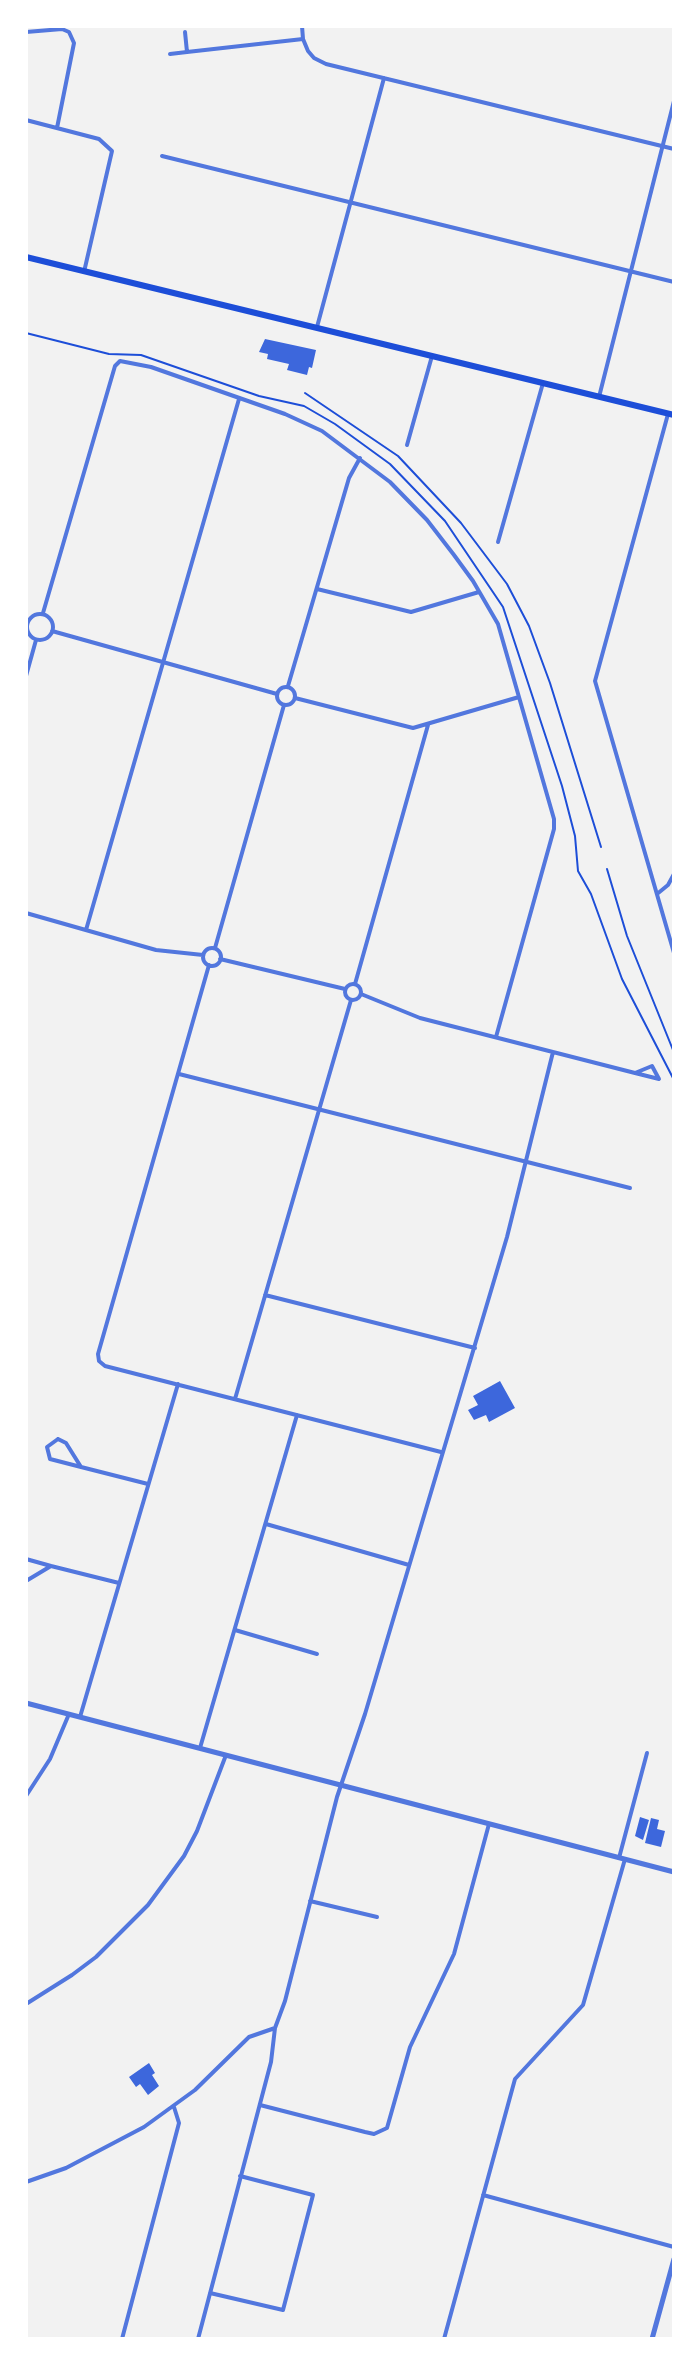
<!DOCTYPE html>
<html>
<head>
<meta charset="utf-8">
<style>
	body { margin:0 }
	#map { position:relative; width:700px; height:2365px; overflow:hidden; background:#f2f2f2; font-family:Arial,sans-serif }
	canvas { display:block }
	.frame { position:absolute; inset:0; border:28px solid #fff; pointer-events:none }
</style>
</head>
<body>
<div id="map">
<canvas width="700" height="2365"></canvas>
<div class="frame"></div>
</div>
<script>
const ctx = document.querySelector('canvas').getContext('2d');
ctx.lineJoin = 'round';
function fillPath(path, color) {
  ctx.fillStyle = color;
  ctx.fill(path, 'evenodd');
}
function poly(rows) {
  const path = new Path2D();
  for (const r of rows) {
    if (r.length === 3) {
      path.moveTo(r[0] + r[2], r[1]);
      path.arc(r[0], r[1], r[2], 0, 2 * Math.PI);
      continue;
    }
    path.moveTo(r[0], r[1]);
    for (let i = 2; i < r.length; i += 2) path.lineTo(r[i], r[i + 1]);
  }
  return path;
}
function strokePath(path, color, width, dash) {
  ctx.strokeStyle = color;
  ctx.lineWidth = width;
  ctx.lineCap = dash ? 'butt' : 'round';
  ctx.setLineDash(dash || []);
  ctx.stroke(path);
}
fillPath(poly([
	[265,339,316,350,312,368,309,367,307,375,287,370,289,364,267,359,268,354,259,352],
	[500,1381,515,1408,489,1422,486,1415,474,1420,468,1410,478,1405,473,1396],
	[640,1817,649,1820,643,1840,635,1836],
	[651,1818,659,1820,657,1829,665,1831,661,1847,645,1843],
	[149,2063,155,2073,152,2075,159,2086,148,2095,140,2084,136,2087,129,2077]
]), '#3d67dc');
strokePath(poly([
	[26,333,109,354,141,355,259,396,304,406,335,424,390,464,445,521,503,607,562,786,575,836,578,871,591,894,622,979,674,1080],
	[305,393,398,456,461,523,507,584,529,626,550,683,601,847],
	[607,869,627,936,673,1050]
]), '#1d4ed8', 2);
strokePath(poly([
	[302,26,303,39,308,51,314,58,326,64,674,149],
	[26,32,62,29,69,32,74,43,57,128],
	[185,32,187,52,303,39],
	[170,54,187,52],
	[26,120,99,139,112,151,84,272],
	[162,156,674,282],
	[317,327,384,78],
	[599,397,674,101],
	[668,414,595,681,674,953],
	[407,445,432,356],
	[498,542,543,383],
	[317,589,411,612,479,592],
	[43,613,115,366,120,361,151,367,285,414,322,431,390,482,427,520,454,555,473,581,498,624,554,819,554,829,496,1037],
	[40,627,13],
	[52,631,277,694],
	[26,676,36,640],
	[288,686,349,478,360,458],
	[286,696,9],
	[295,698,413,728,519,697],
	[657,894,668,885,674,874],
	[26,913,156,950,203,955],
	[86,930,239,399],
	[215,948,284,705],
	[212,957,9],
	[220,959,345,989],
	[209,965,98,1354,99,1361,105,1366,441,1452],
	[353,992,8],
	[355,984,428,725],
	[361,994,420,1018,635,1073,652,1066,659,1079,635,1073],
	[179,1074,630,1188],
	[265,1295,475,1348],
	[235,1399,351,1000],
	[58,1439,66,1443,81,1467,50,1459,47,1447,58,1439],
	[81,1467,148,1484],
	[266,1524,409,1565],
	[26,1559,51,1566,26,1581],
	[51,1566,119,1583],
	[235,1630,317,1654],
	[80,1717,178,1384],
	[200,1748,297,1415],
	[26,1796,50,1759,69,1714],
	[619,1858,647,1753],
	[310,1901,377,1917],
	[26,2004,72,1975,96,1957,148,1905,184,1856,197,1831,226,1755],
	[260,2105,365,2132,374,2134,387,2128,410,2047,454,1954,489,1824],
	[26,2182,66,2168,144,2127,195,2090,249,2037,275,2028],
	[483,2195,674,2247],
	[210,2293,283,2310,313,2195,240,2176],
	[122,2339,179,2123,174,2107],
	[198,2339,271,2062,275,2028,285,2001,337,1797,365,1714,507,1237,553,1052],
	[444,2339,515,2079,583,2005,625,1859]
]), '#5277de', 4);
strokePath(poly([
	[26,1703,674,1872],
	[652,2339,674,2259]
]), '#5277de', 5);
strokePath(poly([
	[26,257,674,415]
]), '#1d4ed8', 6);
</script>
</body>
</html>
